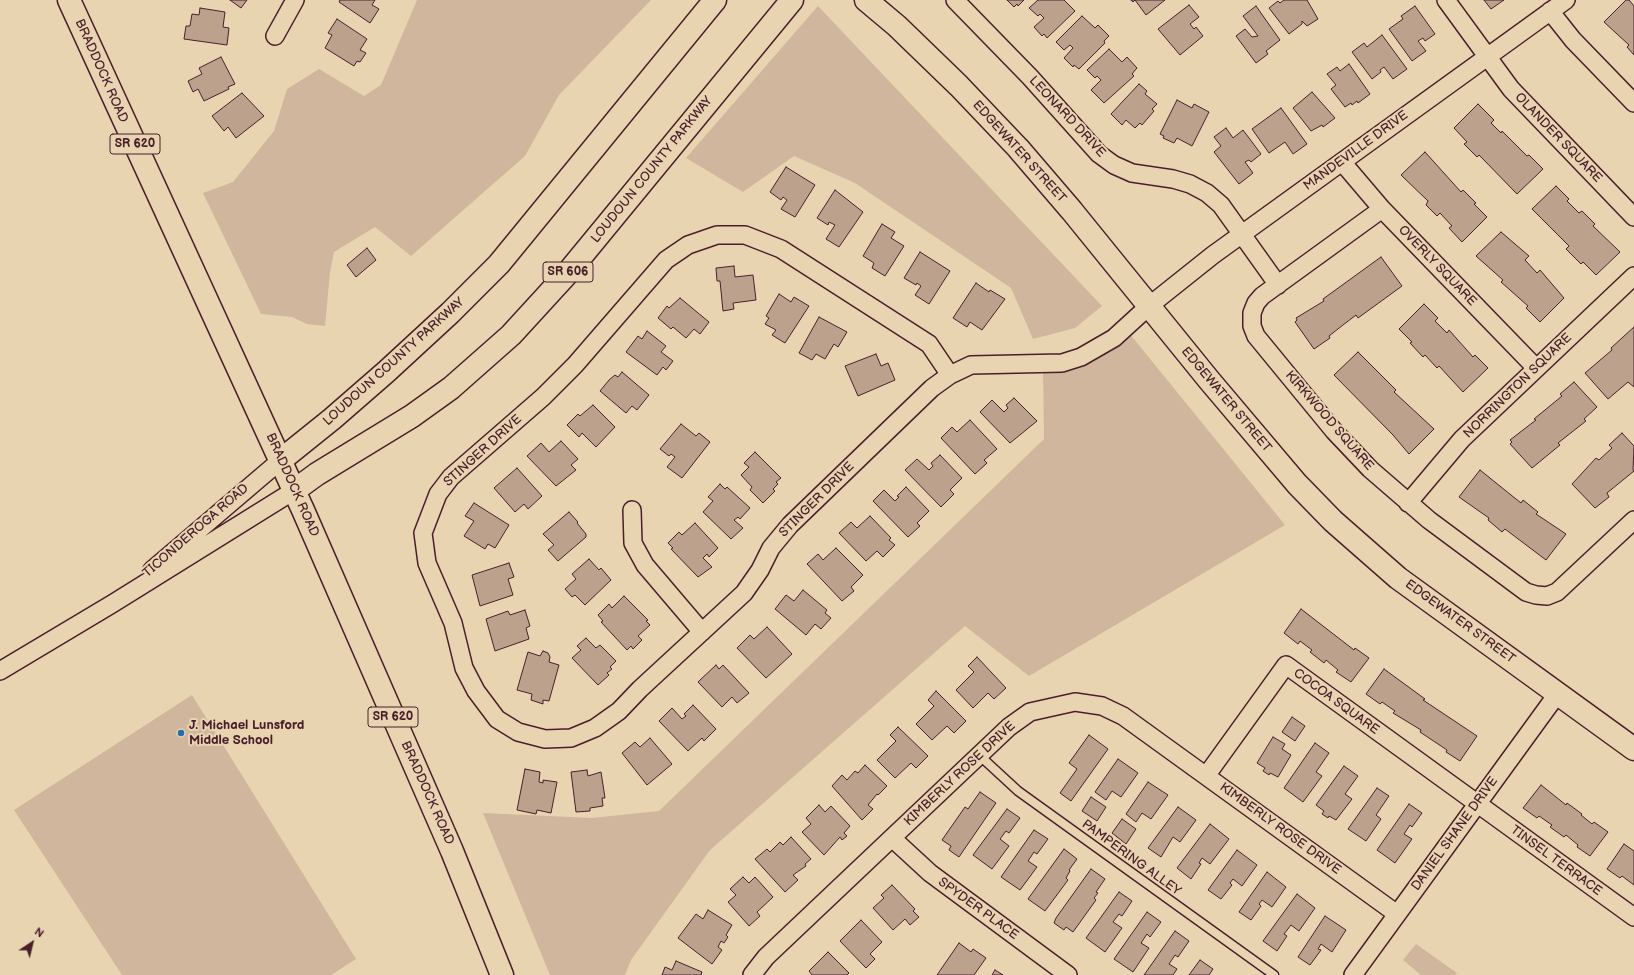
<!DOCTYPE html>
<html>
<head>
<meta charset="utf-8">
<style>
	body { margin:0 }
	#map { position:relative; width:1634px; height:975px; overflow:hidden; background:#e9d4b2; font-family:"Balsamiq Sans",sans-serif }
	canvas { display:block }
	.north { position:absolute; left:12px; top:923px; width:40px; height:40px; -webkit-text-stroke:3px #e9d4b2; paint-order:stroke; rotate:35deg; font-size:11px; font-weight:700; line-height:16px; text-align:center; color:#4a1f2b }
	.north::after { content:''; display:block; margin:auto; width:14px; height:18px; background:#4a1f2b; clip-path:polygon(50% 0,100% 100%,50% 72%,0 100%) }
</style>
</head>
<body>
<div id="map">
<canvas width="1634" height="975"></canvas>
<div class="north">N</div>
</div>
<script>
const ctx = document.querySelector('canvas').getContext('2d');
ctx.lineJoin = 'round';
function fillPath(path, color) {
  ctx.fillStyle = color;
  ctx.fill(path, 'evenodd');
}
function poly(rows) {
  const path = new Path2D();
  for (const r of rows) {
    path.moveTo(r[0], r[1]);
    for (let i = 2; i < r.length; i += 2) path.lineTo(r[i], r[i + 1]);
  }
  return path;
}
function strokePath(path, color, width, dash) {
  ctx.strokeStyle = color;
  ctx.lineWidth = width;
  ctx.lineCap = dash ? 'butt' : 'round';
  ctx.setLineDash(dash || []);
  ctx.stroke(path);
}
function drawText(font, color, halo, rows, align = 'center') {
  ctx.font = font + ' "Balsamiq Sans",sans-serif';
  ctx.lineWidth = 4;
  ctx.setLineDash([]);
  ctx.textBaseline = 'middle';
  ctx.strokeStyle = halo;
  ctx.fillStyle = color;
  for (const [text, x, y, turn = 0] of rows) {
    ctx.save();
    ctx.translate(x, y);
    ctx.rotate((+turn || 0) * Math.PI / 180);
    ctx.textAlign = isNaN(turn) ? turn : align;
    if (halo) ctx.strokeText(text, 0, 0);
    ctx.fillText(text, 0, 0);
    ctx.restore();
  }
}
fillPath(poly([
	[417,0,651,0,559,95,525,156,411,256,375,227,334,252,330,272,325,326,307,324,292,317,261,314,203,193,233,182,274,131,287,89,319,69,364,96,381,85],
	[818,6,1102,306,1075,328,1033,339,1011,288,855,183,794,156,743,192,686,158],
	[1125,328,1285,525,1029,676,965,626,710,850,631,960,625,975,550,975,483,813,592,818,659,811,1044,439,1043,363],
	[192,695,356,959,331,975,122,975,14,810],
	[1416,944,1457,973,1455,975,1421,975,1403,960]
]), '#cfb69c');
const building = poly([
	[230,0,247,0,241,8,230,0],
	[340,0,375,0,372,5,379,9,370,23,339,2,340,0],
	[1007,0,1024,0,1018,6,1017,4,1014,7,1007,0],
	[1038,0,1064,0,1075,11,1047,38,1044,34,1042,36,1034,27,1044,18,1040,14,1038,16,1029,8,1038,0],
	[1131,0,1165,0,1146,15,1135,0,1133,2,1131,0],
	[1284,0,1307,0,1318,19,1307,26,1302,21,1302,24,1289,34,1269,8,1278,1,1280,3,1284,0],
	[1484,0,1504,0,1491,9,1484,0],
	[1626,0,1629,0,1634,6,1634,55,1627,47,1629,45,1604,22,1626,0],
	[1189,5,1199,17,1190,24,1194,29,1196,27,1203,36,1180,55,1158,29,1189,5],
	[1256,6,1280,40,1266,51,1268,54,1256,63,1236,36,1245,29,1252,37,1258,36,1243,16,1256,6],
	[1415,6,1435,34,1425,41,1423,38,1418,41,1426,51,1412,61,1389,29,1403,19,1401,16,1415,6],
	[200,8,225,12,223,27,229,28,227,45,184,39,186,26,190,26,192,14,199,15,200,8],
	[1082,16,1095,28,1098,25,1109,36,1104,41,1105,43,1079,69,1074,65,1073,67,1064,58,1073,48,1070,45,1064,50,1056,42,1082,16],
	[337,19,367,39,360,50,366,53,360,62,357,61,354,66,325,48,332,35,328,33,337,19],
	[1382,35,1407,69,1393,79,1384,67,1380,70,1381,72,1372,79,1352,52,1364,43,1367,47,1382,35],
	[1109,49,1122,62,1127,57,1137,68,1132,74,1134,76,1104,103,1091,90,1101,80,1097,76,1095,78,1087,70,1109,49],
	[221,57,235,84,228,87,229,89,204,101,198,89,193,92,188,81,202,74,199,68,221,57],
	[1349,64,1370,94,1358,103,1357,101,1352,105,1351,103,1345,107,1331,89,1336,85,1327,74,1337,67,1340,71,1349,64],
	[1139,84,1147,91,1145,94,1157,104,1152,109,1154,111,1142,125,1140,123,1135,128,1126,120,1122,125,1111,114,1139,84],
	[1312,92,1335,118,1323,127,1322,125,1311,131,1293,108,1312,92],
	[242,93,264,116,236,138,228,127,224,131,212,116,242,93],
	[1177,100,1192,108,1194,104,1209,112,1192,146,1177,138,1174,143,1163,138,1164,136,1160,134,1177,100],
	[1478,104,1494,120,1491,123,1501,133,1502,131,1527,156,1529,155,1543,169,1517,194,1479,155,1477,157,1464,144,1467,142,1454,128,1478,104],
	[1281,108,1307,144,1293,154,1285,142,1269,153,1252,129,1281,108],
	[1226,128,1233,138,1243,130,1261,154,1251,162,1249,160,1245,162,1253,173,1239,184,1214,152,1221,146,1214,137,1226,128],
	[1425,152,1461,192,1463,190,1476,203,1474,204,1487,217,1462,242,1449,228,1452,226,1440,213,1437,216,1426,205,1428,201,1401,175,1425,152],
	[786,167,815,185,795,217,781,209,787,200,783,197,781,200,770,192,786,167],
	[1556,186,1569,199,1567,201,1579,213,1582,211,1595,224,1593,226,1620,252,1596,275,1583,262,1581,264,1566,249,1569,246,1532,209,1556,186],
	[835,190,863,212,839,247,826,239,835,225,829,222,828,225,817,218,835,190],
	[882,224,895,232,891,238,904,246,885,276,872,268,874,263,863,256,882,224],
	[1501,232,1529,256,1525,260,1537,273,1540,270,1564,298,1540,322,1526,308,1528,306,1501,282,1503,280,1476,256,1501,232],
	[367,248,376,260,356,277,347,265,367,248],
	[920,252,950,271,929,304,915,295,921,286,917,283,916,285,904,278,920,252],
	[1381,257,1402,286,1358,318,1356,315,1343,325,1329,336,1330,338,1314,349,1295,322,1297,320,1296,318,1324,301,1323,299,1381,257],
	[734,266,735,277,753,275,756,300,733,303,734,309,723,311,720,281,717,281,716,268,734,266],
	[976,283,989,292,990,290,1005,299,982,330,970,322,967,327,953,318,976,283],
	[779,294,791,302,794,297,809,306,785,343,772,335,776,330,765,324,769,318,766,316,779,294],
	[680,298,709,322,700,334,694,329,686,338,673,327,671,329,658,318,667,306,669,308,680,298],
	[1424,304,1438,318,1435,321,1447,333,1449,330,1473,357,1475,355,1488,368,1463,392,1439,366,1437,368,1425,355,1423,357,1410,343,1412,342,1399,329,1424,304],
	[819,317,847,332,838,347,834,344,825,359,816,354,812,360,799,353,819,317],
	[1634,327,1634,387,1628,382,1608,399,1585,373,1612,350,1611,348,1634,327],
	[647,331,666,346,661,352,673,361,666,370,663,367,657,375,626,352,638,336,642,339,647,331],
	[1358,352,1396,390,1394,392,1434,429,1409,454,1393,435,1334,375,1358,352],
	[876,354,881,366,888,363,895,380,858,396,845,366,876,354],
	[622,372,649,395,637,410,632,406,626,413,600,391,609,380,615,375,618,377,622,372],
	[1574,382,1597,407,1584,419,1586,421,1558,443,1560,445,1532,468,1510,444,1512,442,1510,440,1536,420,1534,419,1562,396,1560,394,1574,382],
	[1014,398,1037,421,1010,443,980,412,992,400,1004,412,1008,408,1006,405,1014,398],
	[593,405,615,427,596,447,582,433,579,437,567,425,578,414,580,416,593,405],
	[970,420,997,449,984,460,987,463,975,474,941,438,952,427,957,432,970,420],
	[681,424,696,436,699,433,710,442,682,478,667,467,675,457,671,454,669,456,660,449,681,424],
	[1622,433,1634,446,1633,470,1634,471,1607,493,1609,497,1595,508,1572,484,1596,458,1599,460,1612,448,1609,445,1622,433],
	[561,441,578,459,571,465,576,470,556,486,527,456,541,443,549,452,561,441],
	[755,452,781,478,776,482,778,484,773,489,775,491,763,503,750,490,752,487,741,475,749,467,744,463,755,452],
	[940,455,962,478,950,490,954,494,941,507,905,470,917,459,929,470,933,466,931,463,940,455],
	[517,468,542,496,528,509,524,504,515,512,494,488,517,468],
	[1480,470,1521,503,1523,500,1538,512,1536,514,1566,534,1546,560,1505,529,1502,532,1488,520,1489,518,1459,497,1480,470],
	[720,484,725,489,727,487,750,508,740,519,738,517,734,520,743,528,731,539,703,512,713,501,708,497,720,484],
	[906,487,929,511,917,523,920,526,908,537,873,501,884,490,895,501,899,497,897,496,906,487],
	[474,503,509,525,495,548,488,544,485,549,464,536,474,521,465,516,474,503],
	[569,512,578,522,577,523,586,534,586,537,558,561,548,550,554,545,543,534,569,512],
	[870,516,891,538,889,540,895,545,883,557,877,551,866,561,839,533,851,522,857,528,870,516],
	[695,523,718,548,709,557,707,554,703,558,712,567,698,577,671,549,673,548,668,543,679,532,682,535,695,523],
	[836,548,863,575,851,587,854,591,842,601,807,564,818,554,823,560,836,548],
	[589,559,599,570,601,568,611,580,585,605,575,595,572,597,565,589,576,579,572,574,589,559],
	[509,563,514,577,508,579,513,595,480,606,472,575,509,563],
	[803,590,827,610,825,613,831,618,821,629,815,624,806,635,775,609,786,595,794,601,803,590],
	[624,596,648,620,646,621,650,625,638,636,642,640,633,649,631,646,627,650,601,622,603,621,598,615,609,604,612,608,624,596],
	[1301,609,1354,650,1355,648,1369,658,1351,682,1336,672,1338,670,1326,660,1324,663,1310,652,1312,650,1300,641,1298,644,1284,633,1301,609],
	[525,610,530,626,526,628,529,639,495,651,486,619,508,611,510,615,525,610],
	[767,627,792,654,766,678,737,648,750,635,754,639,767,627],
	[586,638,596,648,600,645,616,661,610,667,612,669,607,673,609,675,598,685,572,658,581,650,577,646,586,638],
	[543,651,548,653,550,657,549,662,559,665,549,701,543,700,543,704,531,700,532,694,517,690,528,652,540,656,543,651],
	[977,657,1006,688,994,699,988,693,973,708,956,690,974,672,968,666,977,657],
	[716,665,719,669,723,665,749,693,737,703,732,697,722,707,698,682,716,665],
	[1384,669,1425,699,1423,700,1477,736,1460,761,1446,752,1447,750,1420,732,1421,730,1393,713,1395,711,1382,702,1380,704,1366,694,1384,669],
	[936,691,966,721,954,733,947,726,932,740,916,724,934,706,928,700,936,691],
	[693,705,716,729,704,741,702,738,688,751,659,721,672,708,682,719,686,716,684,714,693,705],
	[1292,717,1305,726,1295,741,1282,732,1292,717],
	[898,727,928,756,916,768,911,763,895,778,877,760,896,741,890,735,898,727],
	[1089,735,1108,749,1071,801,1060,793,1077,769,1069,763,1089,735],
	[1273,737,1285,744,1282,749,1291,755,1278,777,1270,773,1269,775,1263,771,1265,768,1257,763,1273,737],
	[650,738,672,764,647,785,622,753,635,742,640,747,650,738],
	[1315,743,1329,753,1316,772,1322,776,1303,802,1284,788,1315,743],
	[1118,759,1138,773,1121,797,1112,791,1106,800,1095,792,1118,759],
	[865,765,887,786,878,795,877,794,868,805,873,809,862,820,832,786,842,775,847,780,855,771,858,773,865,765],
	[1344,766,1358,776,1345,794,1352,799,1336,820,1329,816,1328,818,1322,814,1324,811,1316,805,1344,766],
	[525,769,540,772,539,782,543,783,543,780,557,782,551,813,537,810,536,814,517,810,525,769],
	[587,770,588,776,601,772,605,798,602,798,603,806,590,808,590,811,576,812,571,772,587,770],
	[1148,782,1168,795,1151,819,1142,813,1136,822,1126,814,1148,782],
	[1541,785,1566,805,1567,803,1582,814,1581,815,1592,824,1594,822,1608,832,1590,856,1577,847,1578,845,1566,835,1564,837,1550,827,1552,825,1539,816,1537,818,1523,808,1541,785],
	[1377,788,1389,796,1376,815,1381,819,1366,841,1348,829,1377,788],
	[980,792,996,803,959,857,949,850,951,846,942,840,965,807,968,809,980,792],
	[1091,797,1106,807,1097,821,1082,811,1091,797],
	[1409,804,1422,813,1412,827,1410,825,1404,834,1412,839,1395,863,1377,850,1409,804],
	[819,805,825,812,831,806,850,826,844,833,847,836,842,840,840,837,824,855,802,832,811,824,806,818,819,805],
	[1178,807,1196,820,1180,842,1173,837,1161,857,1148,848,1178,807],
	[1007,809,1020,818,1009,833,1006,831,1000,839,1009,846,992,869,973,855,1007,809],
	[1122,819,1136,829,1126,844,1112,833,1122,819],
	[1210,824,1229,839,1210,864,1202,858,1199,863,1201,864,1191,879,1177,868,1210,824],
	[1034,830,1048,839,1037,854,1034,852,1028,861,1037,867,1020,890,1001,877,1034,830],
	[791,837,811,859,805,864,806,866,793,875,798,880,785,892,755,859,767,849,770,852,780,842,783,845,791,837],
	[1624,844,1634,851,1634,885,1622,876,1620,878,1607,869,1624,844],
	[1064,849,1077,859,1069,870,1070,871,1066,878,1068,880,1045,911,1028,899,1064,849],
	[1237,850,1257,865,1242,886,1233,879,1230,883,1232,885,1221,899,1208,890,1237,850],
	[1091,869,1105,879,1096,892,1098,893,1094,898,1096,900,1073,932,1066,927,1064,930,1054,923,1056,918,1091,869],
	[1267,872,1286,887,1272,907,1262,900,1259,904,1261,906,1251,920,1239,912,1267,872],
	[743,877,749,883,755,877,773,897,757,912,760,916,749,926,728,902,736,895,730,889,743,877],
	[892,885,915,909,913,911,919,917,910,925,905,919,893,930,873,908,884,898,881,895,892,885],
	[1119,892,1132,901,1122,916,1119,914,1113,922,1122,928,1105,952,1086,938,1119,892],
	[1297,894,1315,908,1299,931,1291,925,1284,934,1287,936,1277,951,1263,941,1297,894],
	[708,910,732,925,726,935,728,937,724,943,721,941,718,947,722,950,712,964,678,938,696,914,703,919,708,910],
	[1147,912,1161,922,1150,937,1147,934,1141,943,1149,948,1133,972,1114,959,1147,912],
	[1325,916,1346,930,1332,952,1321,944,1318,949,1321,950,1310,965,1298,957,1325,916],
	[861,920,882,942,870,954,875,959,866,968,840,941,861,920],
	[1175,931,1189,941,1178,957,1175,955,1169,964,1177,969,1173,975,1144,975,1175,931],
	[959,943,971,952,973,949,986,958,974,975,937,975,959,943],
	[828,952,849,973,847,975,812,975,809,971,828,952],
	[1200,960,1213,969,1209,975,1189,975,1200,960],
	[676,961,702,972,701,975,662,975,665,967,672,970,676,961],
	[995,970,1003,975,992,975,995,970]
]);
fillPath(building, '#bca28d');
strokePath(building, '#4a1f2b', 1);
const lane = poly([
	[979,755,1018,791,1274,975]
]);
const street = poly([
	[955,0,1030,77,1099,154,1114,165,1132,173,1173,179,1190,184,1207,193,1221,205,1278,285],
	[1446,0,1511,89,1634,217],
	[1550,11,1573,40,1634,103],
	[275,36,295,0],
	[1342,162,1382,209,1536,368],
	[1382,209,1262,296,1256,303,1252,313,1252,326,1256,336,1334,431,1370,469,1429,520,1526,592,1536,595,1547,596,1557,592,1634,520],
	[950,375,929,344,781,249,745,235,717,235,688,245,666,260,575,365,543,397,451,477,438,494,423,533,427,563,453,623,464,668,476,691,497,719,518,732,545,739,571,738,595,728,619,711,640,689,744,593,760,570,771,548,790,525,932,388,950,375,971,365,1062,363,1081,357,1114,338,1149,306,1213,255,1566,0],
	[1408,503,1462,439,1634,276],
	[632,510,633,543,645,565,702,632],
	[152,570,281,460],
	[0,671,112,604,295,490],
	[1206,776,1286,665,1634,917],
	[892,838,930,873,1068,975],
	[752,975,766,957,1009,727,1030,712,1075,702,1102,706,1123,716,1397,914],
	[1353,975,1558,693]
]);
const secondary = poly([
	[866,0,897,26,959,86,1018,148,1072,211,1209,380,1297,484,1333,521,1398,578,1634,749]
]);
const primary = poly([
	[69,0,303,510,452,851,502,975],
	[281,460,332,419,386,372,450,313,499,264,715,0],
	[295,490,317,474,412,416,451,388,511,335,565,276,792,0]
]);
strokePath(lane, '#4a1f2b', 11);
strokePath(street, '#4a1f2b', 20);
strokePath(secondary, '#4a1f2b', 25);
strokePath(primary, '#4a1f2b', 25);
strokePath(lane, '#e9d4b2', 8);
strokePath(street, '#e9d4b2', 17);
strokePath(secondary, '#e9d4b2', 22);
strokePath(primary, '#e9d4b2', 22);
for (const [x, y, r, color] of [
	[181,733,4,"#1f6fb2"]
]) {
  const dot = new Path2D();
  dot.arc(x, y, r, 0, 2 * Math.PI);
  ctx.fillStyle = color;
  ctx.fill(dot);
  strokePath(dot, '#e9d4b2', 1.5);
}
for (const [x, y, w] of [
	[135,144,50],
	[568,272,50],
	[393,717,50]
]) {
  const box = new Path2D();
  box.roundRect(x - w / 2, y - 10, w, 20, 3);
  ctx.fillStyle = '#e9d4b2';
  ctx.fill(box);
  strokePath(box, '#4a1f2b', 1);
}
drawText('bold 12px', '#4a1f2b', null, [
	["SR 620",135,144],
	["SR 606",568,272],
	["SR 620",393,717]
]);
drawText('13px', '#4a1f2b', '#e9d4b2', [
	["BRADDOCK ROAD",101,71,66],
	["LEONARD DRIVE",1067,117,47],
	["OLANDER SQUARE",1558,138,46],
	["MANDEVILLE DRIVE",1356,151,-36],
	["EDGEWATER STREET",1019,152,48],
	["LOUDOUN COUNTY PARKWAY",652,170,-51],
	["OVERLY SQUARE",1437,266,46],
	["LOUDOUN COUNTY PARKWAY",394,362,-42],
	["NORRINGTON SQUARE",1518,386,-44],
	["EDGEWATER STREET",1226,400,50],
	["KIRKWOOD SQUARE",1329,421,49],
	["STINGER DRIVE",483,451,-42],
	["BRADDOCK ROAD",292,485,66],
	["STINGER DRIVE",817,500,-45],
	["TICONDEROGA ROAD",196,531,-41],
	["EDGEWATER STREET",1460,622,36],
	["COCOA SQUARE",1336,702,36],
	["KIMBERLY ROSE DRIVE",960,774,-43],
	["BRADDOCK ROAD",427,793,66],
	["KIMBERLY ROSE DRIVE",1280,829,36],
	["DANIEL SHANE DRIVE",1455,834,-54],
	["PAMPERING ALLEY",1131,858,36],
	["TINSEL TERRACE",1556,861,36],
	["SPYDER PLACE",978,909,36]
]);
drawText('bold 13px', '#4a1f2b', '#e9d4b2', [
	["J. Michael Lunsford",189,726],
	["Middle School",189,741]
], 'left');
</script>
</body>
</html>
